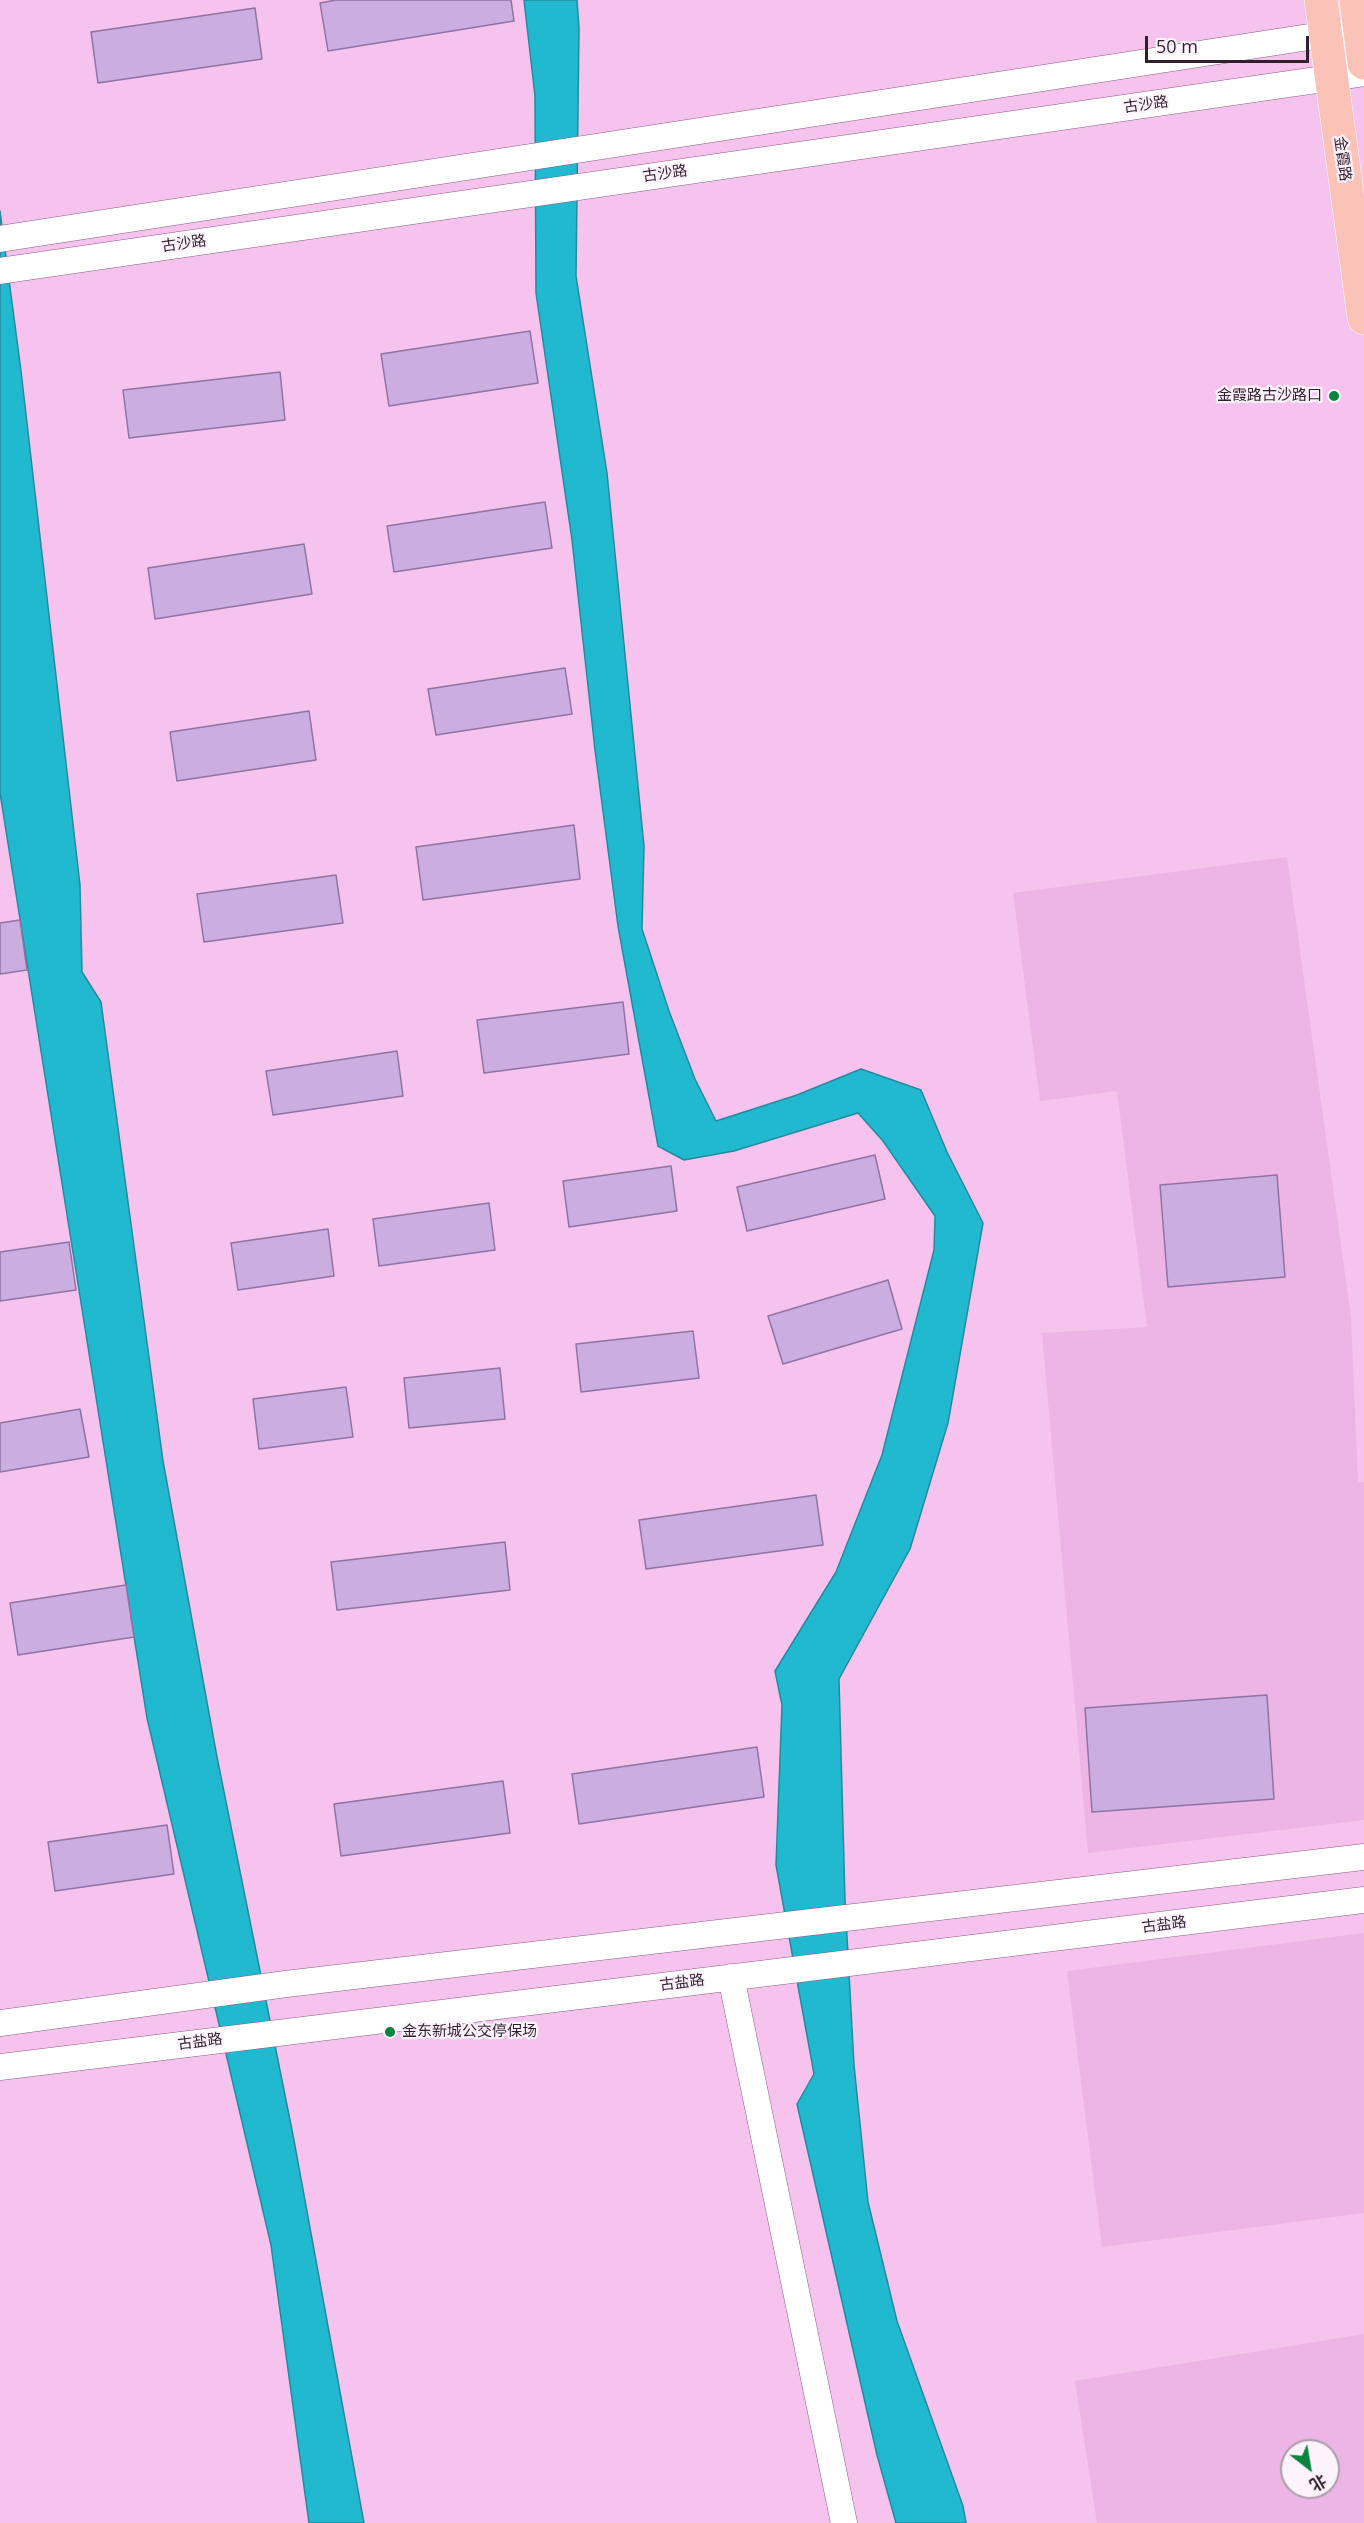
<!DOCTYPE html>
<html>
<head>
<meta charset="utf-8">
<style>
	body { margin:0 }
	#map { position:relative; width:1364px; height:2523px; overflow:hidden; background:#f5c3ee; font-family:"Open Sans","Noto Sans SC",sans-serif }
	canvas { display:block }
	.north { position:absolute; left:1280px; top:2439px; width:60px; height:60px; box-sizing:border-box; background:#fdf3fc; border:2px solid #ab9eaa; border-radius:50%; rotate:149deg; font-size:16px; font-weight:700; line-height:24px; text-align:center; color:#311e2e }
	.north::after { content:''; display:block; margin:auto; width:21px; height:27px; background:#07843e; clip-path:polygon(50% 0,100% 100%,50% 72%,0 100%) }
	.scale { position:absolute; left:1145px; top:36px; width:164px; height:27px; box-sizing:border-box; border:3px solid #311e2e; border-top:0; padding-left:8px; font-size:18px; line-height:21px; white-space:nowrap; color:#311e2e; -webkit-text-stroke:4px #fdf3fc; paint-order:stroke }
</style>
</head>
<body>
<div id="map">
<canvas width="1364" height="2523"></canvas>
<div class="north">北</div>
<div class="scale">50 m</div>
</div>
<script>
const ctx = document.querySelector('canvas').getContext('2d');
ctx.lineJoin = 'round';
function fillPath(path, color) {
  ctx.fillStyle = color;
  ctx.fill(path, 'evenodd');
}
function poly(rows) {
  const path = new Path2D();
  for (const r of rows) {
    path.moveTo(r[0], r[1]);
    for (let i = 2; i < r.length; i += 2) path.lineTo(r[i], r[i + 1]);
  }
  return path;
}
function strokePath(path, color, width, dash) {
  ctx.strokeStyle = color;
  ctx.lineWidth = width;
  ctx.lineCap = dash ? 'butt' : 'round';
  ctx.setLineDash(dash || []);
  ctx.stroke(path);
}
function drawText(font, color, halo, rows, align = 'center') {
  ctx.font = font + ' "Open Sans","Noto Sans SC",sans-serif';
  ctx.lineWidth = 4.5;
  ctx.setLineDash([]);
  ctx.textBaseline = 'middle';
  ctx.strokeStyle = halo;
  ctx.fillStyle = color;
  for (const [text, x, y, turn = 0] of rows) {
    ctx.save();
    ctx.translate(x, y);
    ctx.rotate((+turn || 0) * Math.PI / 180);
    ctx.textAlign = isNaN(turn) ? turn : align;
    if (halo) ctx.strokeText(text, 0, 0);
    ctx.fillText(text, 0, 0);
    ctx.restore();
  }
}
fillPath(poly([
	[1287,857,1351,1317,1358,1482,1364,1482,1364,1820,1088,1853,1042,1333,1147,1327,1117,1091,1040,1101,1013,893],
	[1364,1933,1364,2213,1102,2247,1067,1971],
	[1364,2334,1364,2523,1097,2523,1075,2381],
	[1292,2451,1328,2451,1328,2487,1292,2487]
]), '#ecb5e5');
const water = poly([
	[524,0,577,0,579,28,576,276,607,473,644,846,642,929,669,1011,695,1079,716,1121,797,1095,861,1069,921,1090,947,1152,983,1223,948,1423,910,1549,839,1679,845,1900,854,2065,868,2202,897,2321,963,2506,966,2523,896,2523,877,2455,797,2104,814,2074,776,1865,782,1705,775,1671,836,1572,882,1455,934,1250,935,1216,883,1141,858,1113,734,1151,684,1160,658,1146,618,926,595,750,572,540,536,293,535,96,524,0],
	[0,211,21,371,80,885,82,972,101,1002,163,1461,217,1757,293,2135,364,2523,309,2523,271,2245,147,1718,0,793,0,211]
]);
fillPath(water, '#21b9d0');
strokePath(water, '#268a9f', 1.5);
const building = poly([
	[336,0,511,0,514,21,328,51,320,3,336,0],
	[255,8,262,59,98,83,91,32,255,8],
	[530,331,538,383,389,406,381,354,530,331],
	[280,372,285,420,129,438,123,390,280,372],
	[545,502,552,548,394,572,387,526,545,502],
	[304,544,312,594,155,619,148,568,304,544],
	[565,668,572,714,436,735,428,689,565,668],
	[309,711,316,760,177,781,170,732,309,711],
	[574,825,580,879,423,900,416,847,574,825],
	[336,875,343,923,204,942,197,894,336,875],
	[20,920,27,970,0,974,0,923,20,920],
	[623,1002,629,1054,484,1073,477,1020,623,1002],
	[397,1051,403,1096,273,1115,266,1071,397,1051],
	[875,1155,885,1199,747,1231,737,1187,875,1155],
	[671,1166,677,1211,569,1227,563,1181,671,1166],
	[1277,1175,1285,1277,1168,1287,1160,1185,1277,1175],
	[489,1203,495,1250,379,1266,373,1219,489,1203],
	[328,1229,334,1276,238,1290,231,1243,328,1229],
	[69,1242,76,1290,0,1301,0,1252,69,1242],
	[888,1280,902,1329,783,1364,768,1316,888,1280],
	[693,1331,699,1378,581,1392,576,1344,693,1331],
	[500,1368,505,1419,409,1428,404,1378,500,1368],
	[346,1387,353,1437,259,1449,253,1399,346,1387],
	[80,1409,89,1457,0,1472,0,1423,80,1409],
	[816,1495,823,1545,646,1569,639,1520,816,1495],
	[505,1542,510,1590,337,1610,331,1562,505,1542],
	[126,1585,134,1637,18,1655,10,1603,126,1585],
	[1267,1695,1274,1799,1092,1812,1085,1708,1267,1695],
	[757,1747,764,1797,579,1824,572,1774,757,1747],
	[503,1781,510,1833,341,1856,334,1804,503,1781],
	[167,1825,174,1874,55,1891,48,1842,167,1825]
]);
fillPath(building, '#cbade1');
strokePath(building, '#8f73a4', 1.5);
const minor = poly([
	[0,239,1361,29],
	[0,271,1364,73],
	[731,1977,844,2523],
	[0,2023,286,1984,1364,1857],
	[0,2067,1364,1900]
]);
const major = poly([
	[1321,0,1364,318],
	[1356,0,1364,63]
]);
strokePath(minor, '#885d83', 27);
strokePath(major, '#fff', 34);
strokePath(minor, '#fff', 26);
strokePath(major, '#fbc2b8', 33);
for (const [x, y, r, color] of [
	[1334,396,6,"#07843e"],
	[390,2032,6,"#07843e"]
]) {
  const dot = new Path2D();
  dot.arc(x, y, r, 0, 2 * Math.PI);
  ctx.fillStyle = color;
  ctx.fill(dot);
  strokePath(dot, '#fdf3fc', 2);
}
drawText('15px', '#311e2e', '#fdf3fc', [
	["古沙路",1146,105,-8],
	["金霞路",1342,159,82],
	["古沙路",665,174,-8],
	["古沙路",184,244,-8],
	["古盐路",1164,1925,-7],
	["古盐路",682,1983,-7],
	["古盐路",200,2042,-7]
]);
drawText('15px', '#311e2e', '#fdf3fc', [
	["金霞路古沙路口",1322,396],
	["金东新城公交停保场",402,2032,"left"]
], 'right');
</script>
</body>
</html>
